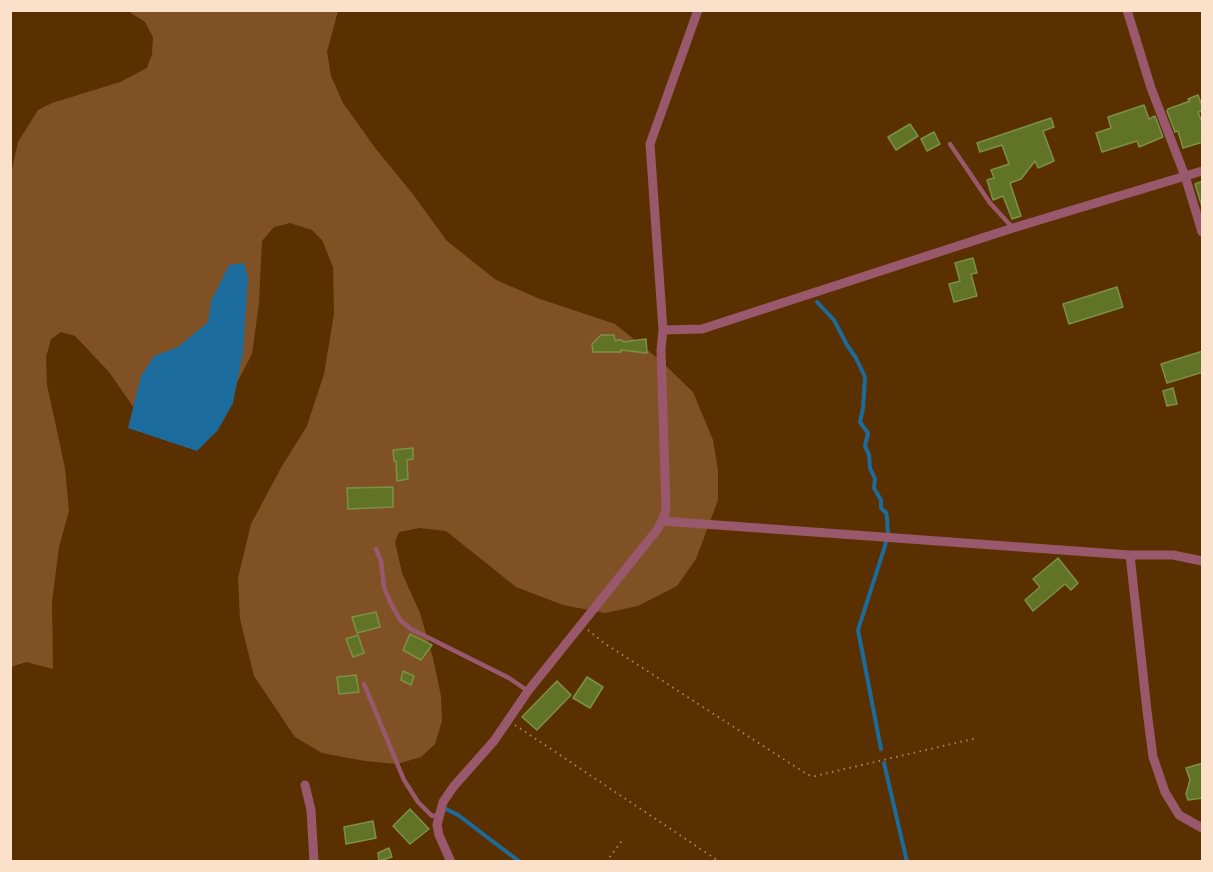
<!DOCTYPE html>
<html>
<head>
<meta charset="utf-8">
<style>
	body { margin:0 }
	#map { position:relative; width:1213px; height:872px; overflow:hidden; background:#5a3000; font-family:Poppins,sans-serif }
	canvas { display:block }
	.frame { position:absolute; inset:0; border:12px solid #fbe1ca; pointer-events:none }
</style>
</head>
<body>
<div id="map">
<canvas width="1213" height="872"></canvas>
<div class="frame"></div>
</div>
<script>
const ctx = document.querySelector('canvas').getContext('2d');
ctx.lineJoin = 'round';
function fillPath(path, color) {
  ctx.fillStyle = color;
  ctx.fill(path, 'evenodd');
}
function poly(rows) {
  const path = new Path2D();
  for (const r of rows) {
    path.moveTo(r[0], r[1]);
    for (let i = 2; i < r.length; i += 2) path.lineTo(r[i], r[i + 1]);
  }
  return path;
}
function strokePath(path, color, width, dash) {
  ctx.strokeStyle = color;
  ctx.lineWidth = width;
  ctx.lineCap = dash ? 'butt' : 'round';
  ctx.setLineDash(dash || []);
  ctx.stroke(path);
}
fillPath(poly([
	[128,11,338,11,327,52,331,76,343,103,376,149,412,193,447,241,496,280,540,299,615,324,661,361,693,392,713,440,718,470,718,500,696,559,677,586,638,606,605,613,563,605,516,587,446,531,420,528,399,532,395,542,402,573,420,613,433,658,441,696,442,721,435,744,421,757,397,764,365,761,322,753,295,737,254,676,240,619,238,578,251,524,282,466,307,426,324,374,334,314,333,267,322,240,312,230,290,223,274,227,262,241,259,303,252,354,223,409,184,444,169,442,147,427,109,372,75,336,61,332,51,339,46,357,47,385,65,468,69,511,59,547,52,602,53,669,26,662,11,667,11,174,18,142,38,110,52,103,120,82,147,68,152,54,153,37,145,22]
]), '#805125');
fillPath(poly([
	[244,263,248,278,243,352,233,403,218,430,197,451,128,428,141,376,154,356,178,347,208,322,211,301,229,265]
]), '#1c6b9d');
strokePath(poly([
	[817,302,834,320,847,345,856,358,865,377,863,408,860,422,868,433,865,446,869,455,870,468,875,479,874,488,881,500,881,508,886,513,887,518,888,534,884,549,858,630,881,749],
	[884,763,907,862],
	[446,809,458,815,520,862]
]), '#1c6b9d', 4);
const building = poly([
	[1198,95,1203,108,1203,111,1198,112,1203,125,1203,142,1183,148,1178,131,1175,132,1167,111,1168,109,1190,101,1188,99,1198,95],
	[1144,105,1149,119,1155,116,1163,137,1139,147,1137,141,1102,152,1096,133,1111,128,1108,117,1144,105],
	[1051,118,1054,127,1043,131,1054,161,1038,168,1035,161,1021,179,1010,183,1021,216,1012,219,1003,196,993,200,987,180,994,178,991,170,1009,164,1002,145,980,152,977,143,1051,118],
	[910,124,918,136,896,150,888,137,910,124],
	[934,132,940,144,927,151,921,139,934,132],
	[1203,181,1203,210,1195,184,1203,181],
	[973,258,977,273,971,274,977,296,954,302,949,284,960,281,955,263,973,258],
	[1117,287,1123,307,1069,324,1063,304,1117,287],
	[601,335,614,335,615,340,622,340,623,342,646,339,647,353,621,350,621,352,593,352,592,344,601,335],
	[1203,351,1203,372,1167,383,1161,364,1203,351],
	[1173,388,1177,404,1167,406,1163,391,1173,388],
	[413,448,413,459,407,460,408,479,397,481,396,461,394,461,393,450,413,448],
	[393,487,393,507,348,509,347,488,393,487],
	[1058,558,1078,583,1071,590,1065,584,1033,611,1025,600,1040,587,1033,579,1058,558],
	[376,612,380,627,357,633,352,617,376,612],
	[410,634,432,645,421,660,403,650,410,634],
	[358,635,364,653,353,657,346,639,358,635],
	[403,671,414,676,411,685,401,680,403,671],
	[356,675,359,692,339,694,337,677,356,675],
	[587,677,603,687,590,708,573,698,587,677],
	[557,681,571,695,537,730,522,717,557,681],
	[1203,763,1203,798,1188,800,1186,794,1190,780,1186,768,1203,763],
	[410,809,429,829,410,844,393,826,410,809],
	[373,821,376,838,346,844,344,827,373,821],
	[389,848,392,857,379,861,378,853,389,848]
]);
fillPath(building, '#607326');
strokePath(building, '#7d9145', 1.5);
strokePath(poly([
	[588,630,604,643,808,775,815,776,977,738],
	[515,725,720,862],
	[606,862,624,838]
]), '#a78460', 2, [1.5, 4.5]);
strokePath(poly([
	[950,144,990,203,1013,228],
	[376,549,381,561,384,587,391,604,401,621,411,629,509,678,528,691],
	[364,684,404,780,418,802,432,816,439,815]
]), '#99586b', 4.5);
strokePath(poly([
	[1127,10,1151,88,1185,176,1202,232],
	[663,330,702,329,1013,228,1202,171],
	[662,521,1130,555,1173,555,1202,561],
	[1130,555,1147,711,1153,757,1165,792,1179,815,1202,828],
	[305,785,311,810,314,862],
	[451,862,439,835,437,825,443,802,454,786,494,741,528,691,657,530,662,521,666,510,661,350,663,330,650,144,698,10]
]), '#99586b', 9);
</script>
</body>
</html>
